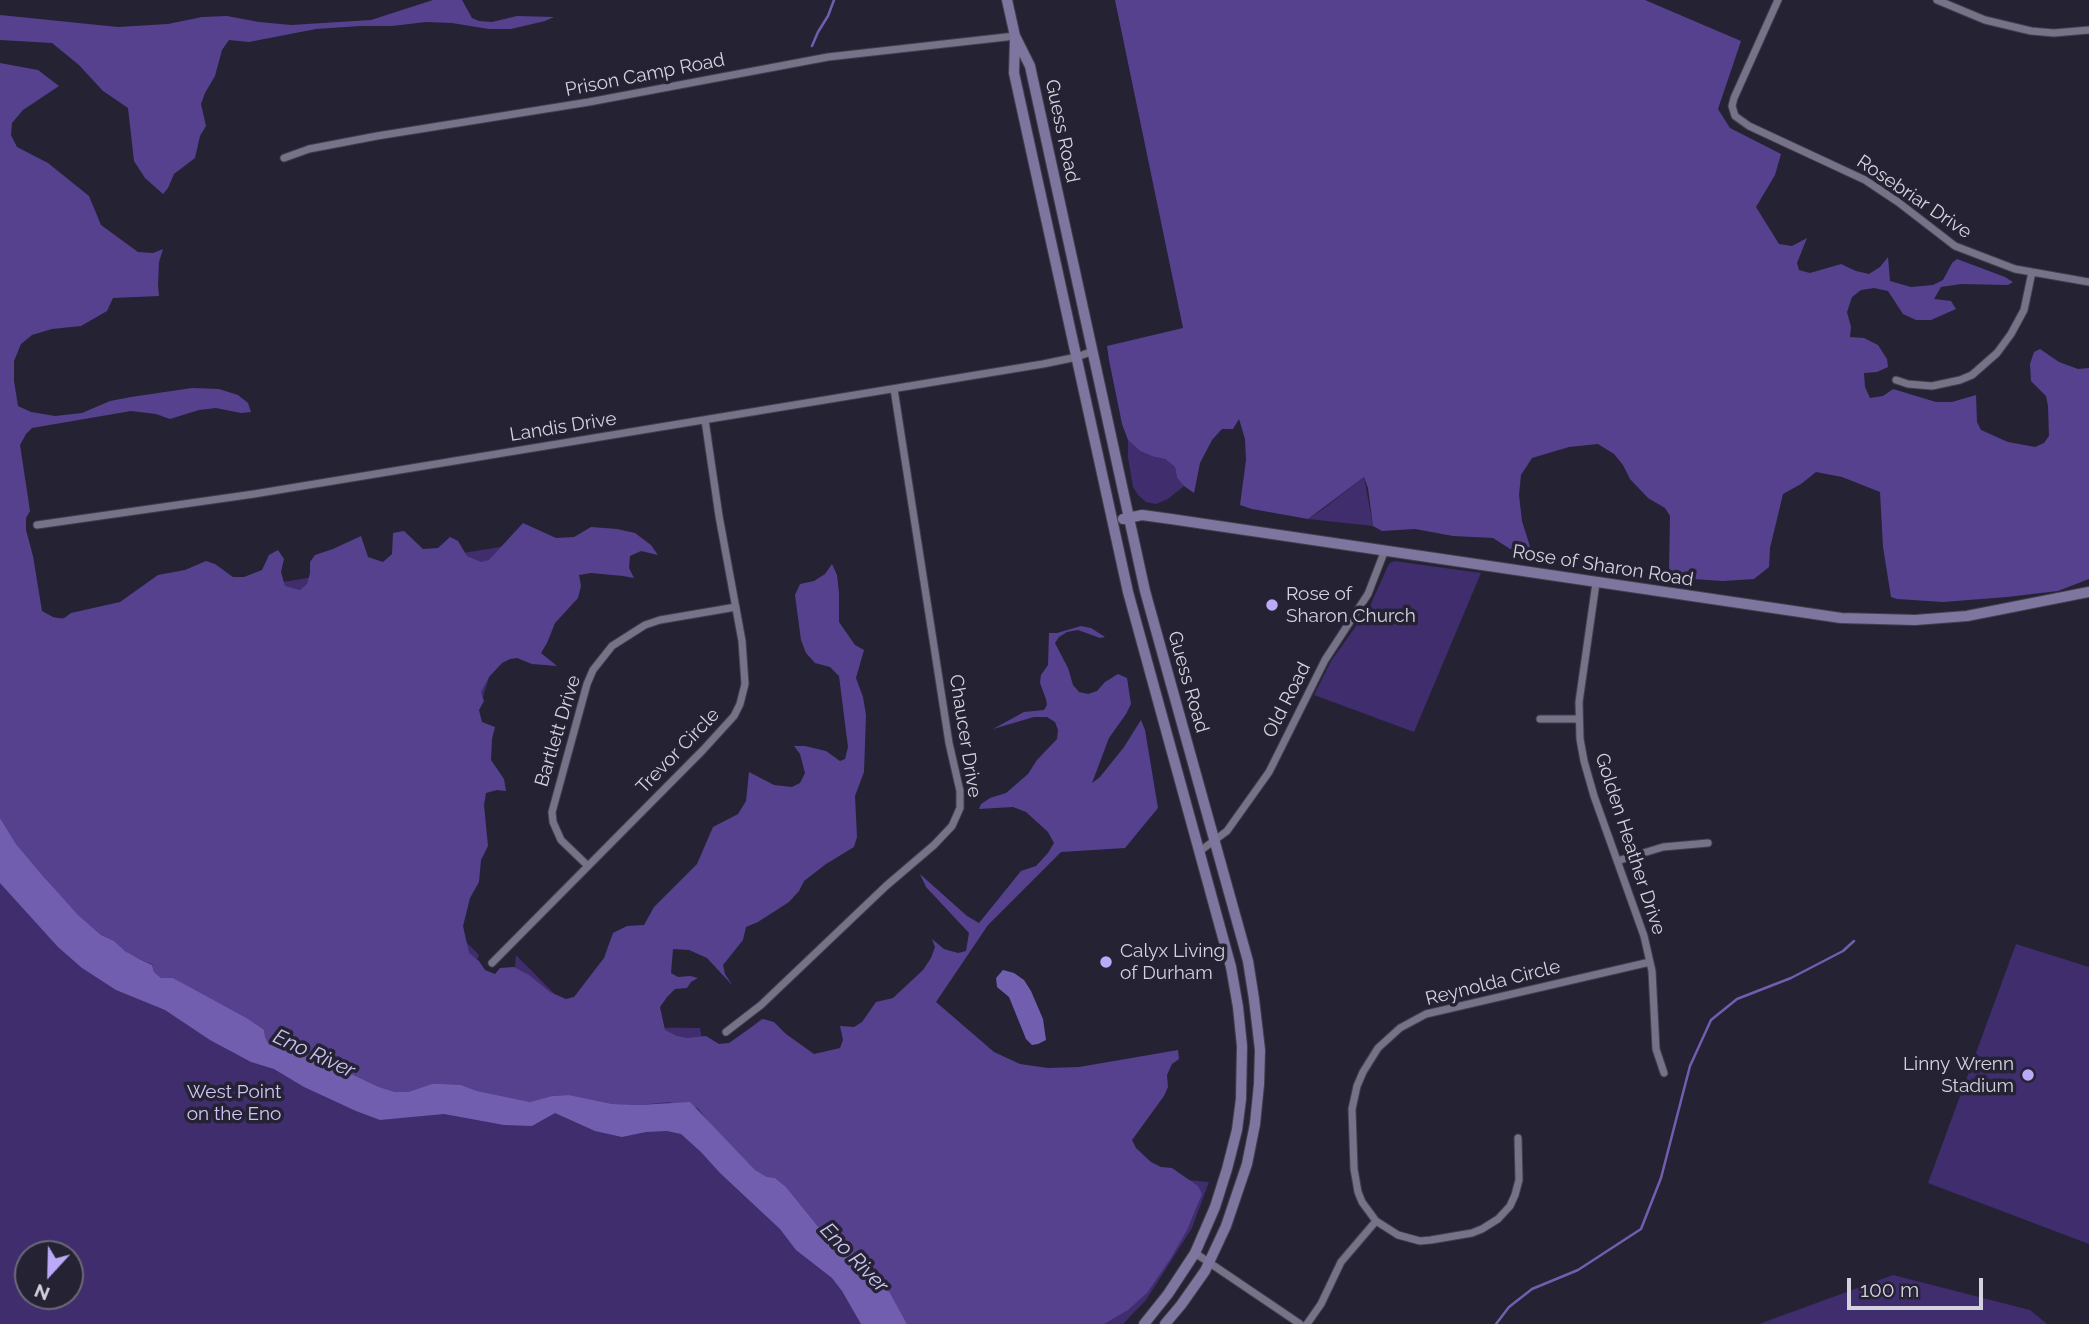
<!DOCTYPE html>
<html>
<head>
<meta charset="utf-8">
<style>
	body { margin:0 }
	#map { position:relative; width:2089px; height:1324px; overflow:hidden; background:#252234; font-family:Raleway,sans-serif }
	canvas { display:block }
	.north { position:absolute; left:14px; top:1240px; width:70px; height:70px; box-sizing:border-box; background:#252234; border:2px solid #6b6878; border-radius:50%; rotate:202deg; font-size:19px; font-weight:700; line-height:28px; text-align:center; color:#d4d2de }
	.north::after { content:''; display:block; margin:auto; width:24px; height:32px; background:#baaaf7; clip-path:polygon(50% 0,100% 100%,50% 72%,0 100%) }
	.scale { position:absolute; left:1847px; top:1278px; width:136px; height:32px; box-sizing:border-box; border:4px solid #d4d2de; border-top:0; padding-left:9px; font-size:21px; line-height:24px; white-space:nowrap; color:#d4d2de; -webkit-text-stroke:5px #252234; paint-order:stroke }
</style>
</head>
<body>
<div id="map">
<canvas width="2089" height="1324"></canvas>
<div class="north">N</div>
<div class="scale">100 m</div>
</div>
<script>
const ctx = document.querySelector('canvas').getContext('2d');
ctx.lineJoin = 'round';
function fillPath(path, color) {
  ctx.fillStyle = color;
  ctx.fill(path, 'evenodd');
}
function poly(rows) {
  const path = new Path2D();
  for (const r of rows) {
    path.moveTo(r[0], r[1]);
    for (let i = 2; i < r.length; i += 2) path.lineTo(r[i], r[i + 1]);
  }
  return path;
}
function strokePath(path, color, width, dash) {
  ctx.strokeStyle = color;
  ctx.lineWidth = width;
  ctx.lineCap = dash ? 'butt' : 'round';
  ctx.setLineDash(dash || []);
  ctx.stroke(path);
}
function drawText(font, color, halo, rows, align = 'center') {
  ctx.font = font + ' Raleway,sans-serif';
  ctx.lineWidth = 7;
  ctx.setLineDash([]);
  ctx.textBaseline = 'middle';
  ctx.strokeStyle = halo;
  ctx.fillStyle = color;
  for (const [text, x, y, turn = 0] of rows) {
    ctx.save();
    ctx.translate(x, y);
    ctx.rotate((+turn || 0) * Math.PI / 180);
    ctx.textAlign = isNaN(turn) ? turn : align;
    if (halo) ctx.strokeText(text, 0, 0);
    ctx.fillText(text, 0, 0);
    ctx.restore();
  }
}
fillPath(poly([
	[1128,440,1140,451,1154,457,1165,459,1175,467,1177,478,1184,486,1168,499,1156,504,1146,502,1138,495,1133,487,1128,458],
	[1364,477,1373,526,1308,519,1323,509],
	[0,541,41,621,531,542,421,897,479,955,471,972,485,991,515,967,516,955,592,1032,596,1027,700,1028,702,1039,722,1053,761,1019,1081,1279,1123,1174,1209,1182,1192,1228,1146,1300,1123,1324,0,1324],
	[28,1254,70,1254,70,1296,28,1296],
	[1394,561,1481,573,1414,732,1314,695,1331,661,1369,608,1387,568,1390,563],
	[2016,944,2089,967,2089,1244,1928,1183],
	[1893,1275,2030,1310,2047,1324,1759,1324]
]), '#3f2d6d');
fillPath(poly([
	[433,0,462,0,472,18,479,21,492,22,517,16,554,17,545,21,511,29,489,29,452,23,426,22,392,26,360,26,316,29,249,42,229,40,222,50,215,76,205,93,201,104,206,126,200,136,195,158,174,174,168,188,163,194,145,178,134,161,128,108,103,91,79,65,52,43,0,40,0,15,118,27,168,24,202,17,227,16,259,22,291,25,371,20],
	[1115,0,1645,0,1741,41,1718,109,1730,128,1781,154,1775,175,1756,207,1779,244,1792,246,1807,238,1797,263,1799,270,1810,273,1841,264,1856,271,1869,274,1880,267,1888,257,1890,281,1911,287,1933,285,1943,280,1952,263,1957,259,2005,277,2013,282,2008,285,1961,284,1941,287,1934,299,1951,301,1956,309,1931,320,1916,320,1903,314,1888,291,1874,288,1861,290,1852,297,1847,312,1851,327,1850,337,1864,338,1878,345,1887,359,1888,367,1877,372,1864,373,1865,387,1870,398,1883,396,1893,389,1936,402,1952,402,1976,395,1977,422,1981,430,2008,442,2035,447,2044,443,2049,436,2048,406,2046,396,2031,381,2030,364,2034,352,2040,349,2059,362,2078,369,2089,368,2089,579,2058,591,2007,597,1943,602,1897,599,1891,597,1883,547,1880,492,1842,477,1816,472,1801,484,1783,494,1770,548,1769,567,1754,579,1723,581,1677,578,1669,571,1670,516,1665,508,1648,498,1630,479,1623,465,1614,454,1598,444,1569,447,1532,458,1521,475,1519,495,1522,521,1533,556,1515,552,1493,538,1453,536,1415,529,1382,531,1373,526,1368,488,1364,477,1308,519,1252,509,1240,505,1246,460,1245,439,1239,419,1233,429,1222,429,1212,440,1200,463,1194,493,1184,486,1177,478,1175,467,1165,459,1154,457,1140,451,1128,440,1122,424,1109,360,1107,346,1183,328],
	[0,63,38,70,59,86,23,110,12,123,11,135,17,147,48,163,89,196,101,225,138,252,153,253,163,249,159,262,158,285,159,296,113,298,107,311,81,326,52,329,32,335,21,344,14,361,14,381,18,406,31,412,55,416,82,413,110,401,131,397,192,388,219,389,238,395,248,403,251,412,241,413,216,408,199,410,170,419,156,414,131,411,32,428,26,434,20,445,30,511,26,518,26,530,33,556,42,611,53,617,63,619,71,613,120,602,158,575,185,570,206,561,215,564,233,577,244,577,262,570,269,555,278,550,284,559,281,572,285,586,300,590,307,584,310,573,310,562,315,555,333,549,361,536,368,557,383,562,392,554,393,533,404,531,423,549,438,548,450,537,458,541,467,556,481,562,489,560,523,523,556,538,574,537,591,527,617,529,635,533,651,545,658,555,641,551,630,556,629,568,634,578,623,576,591,573,579,575,581,586,578,598,555,623,547,643,541,653,557,666,532,664,517,658,510,659,502,663,489,677,481,692,484,701,479,710,482,722,495,727,492,739,491,760,504,779,506,791,497,790,486,793,484,805,488,846,481,860,479,882,470,898,463,926,469,953,479,961,485,970,495,974,500,968,514,967,529,975,550,992,566,999,574,997,604,958,613,933,627,926,644,925,654,907,697,864,713,827,738,814,746,801,749,772,774,785,792,787,800,783,805,773,800,754,794,746,805,746,826,751,840,761,845,759,848,747,839,676,830,667,815,663,806,653,801,640,795,595,800,584,814,581,825,574,832,564,837,575,839,593,839,622,855,645,864,650,856,678,863,697,866,715,864,772,855,796,857,837,854,847,826,864,804,881,799,891,789,902,758,922,746,927,743,940,723,965,725,974,732,985,707,958,689,950,673,949,671,973,678,977,690,976,698,978,691,982,687,988,675,989,667,997,660,1007,665,1030,677,1036,687,1038,706,1036,719,1044,729,1043,763,1019,774,1022,786,1034,814,1054,840,1048,843,1040,840,1026,854,1027,862,1022,876,1002,893,998,923,970,931,958,935,947,932,939,944,949,958,953,966,951,969,933,926,887,920,874,967,916,979,923,1021,871,1036,866,1048,853,1054,843,1048,832,1026,812,1013,807,979,809,981,804,990,798,1006,793,1028,774,1037,760,1057,739,1058,730,1055,722,1047,717,1034,717,993,729,1024,712,1044,710,1047,705,1046,699,1040,683,1041,675,1048,665,1049,633,1057,633,1081,626,1091,628,1105,637,1100,638,1078,630,1067,632,1059,637,1055,643,1068,668,1073,685,1079,692,1088,694,1097,691,1105,682,1118,674,1127,678,1131,704,1126,714,1109,738,1092,783,1100,777,1124,747,1141,720,1145,730,1158,808,1125,848,1061,852,988,925,936,1002,994,1052,1020,1064,1048,1068,1079,1067,1178,1050,1179,1059,1172,1064,1167,1075,1168,1087,1164,1096,1132,1140,1136,1148,1151,1162,1161,1167,1172,1168,1198,1186,1202,1194,1187,1230,1171,1258,1147,1293,1128,1310,1104,1324,907,1324,890,1293,867,1265,856,1255,828,1239,786,1187,775,1178,767,1177,755,1170,711,1125,698,1108,669,1102,639,1105,612,1104,568,1095,552,1096,530,1102,477,1091,461,1085,432,1084,408,1092,395,1092,379,1087,285,1043,269,1045,265,1037,264,1030,173,978,161,978,154,972,152,964,139,959,125,951,114,941,101,935,78,915,57,892,16,844,0,818]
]), '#56418f');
fillPath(poly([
	[0,818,16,844,43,876,78,915,101,935,114,941,125,951,139,959,152,965,154,972,161,978,173,978,248,1019,264,1030,265,1037,269,1045,285,1043,379,1087,395,1092,408,1092,432,1084,441,1084,461,1085,477,1091,530,1102,552,1096,569,1095,612,1104,639,1105,690,1102,755,1170,767,1177,775,1178,786,1187,828,1239,856,1255,867,1265,890,1293,907,1324,861,1324,842,1291,832,1278,796,1250,780,1229,720,1173,701,1152,681,1134,667,1131,646,1132,622,1137,595,1131,555,1113,532,1126,504,1125,444,1114,380,1120,356,1111,304,1087,274,1069,251,1062,210,1040,165,1010,116,990,82,968,58,947,0,883],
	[1003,970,1014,973,1024,980,1031,991,1043,1019,1046,1040,1038,1044,1032,1045,1026,1039,1009,997,997,987,996,978]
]), '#725eaf');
strokePath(poly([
	[812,46,818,32,828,16,834,0],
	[1496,1324,1509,1307,1532,1289,1578,1270,1641,1229,1661,1178,1690,1066,1711,1020,1737,999,1791,978,1843,951,1854,941]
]), '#725eaf', 2.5);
const street = poly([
	[1778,0,1734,98,1732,106,1735,116,1749,126,1865,180,1898,202,1955,246,2015,269,2089,282],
	[1937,0,1985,20,2031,31,2054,33,2089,30],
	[284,158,309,149,377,136,589,102,828,57,1015,36],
	[1896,380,1908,384,1932,386,1960,380,1972,375,1997,353,2011,334,2024,310,2032,272],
	[37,525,254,494,1043,364,1077,357,1093,351],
	[1596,583,1579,702,1580,739,1584,761,1594,796,1644,936,1652,971,1656,1049,1664,1073],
	[1540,719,1579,719],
	[1200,851,1227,831,1269,772,1325,660,1368,594,1385,550],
	[1617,861,1663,847,1708,843],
	[588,866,561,840,553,822,552,812,587,684,593,670,612,646,645,625,660,620,736,607],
	[492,963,703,750,734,716,740,704,745,684,742,641,719,516,705,420],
	[726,1032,761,1005,886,886,934,845,952,826,960,808,960,791,949,743,894,389],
	[1518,1138,1519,1180,1515,1195,1510,1206,1498,1219,1482,1229,1472,1233,1431,1240,1420,1241,1398,1235,1376,1221,1362,1202,1358,1192,1354,1169,1352,1109,1357,1086,1363,1072,1378,1048,1400,1028,1426,1014,1650,962],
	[1195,1253,1300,1324],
	[1307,1324,1321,1304,1341,1262,1376,1221]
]);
const secondary = poly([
	[1007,0,1015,36,1030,66,1145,591,1248,961,1254,999,1260,1050,1259,1084,1255,1124,1247,1164,1226,1226,1205,1271,1181,1305,1165,1324],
	[1015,39,1014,73,1128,592,1231,967,1238,1007,1242,1046,1241,1099,1237,1130,1227,1169,1215,1207,1195,1253,1168,1294,1144,1324],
	[1123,519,1142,515,1171,519,1841,618,1915,620,1967,616,2089,592]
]);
strokePath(street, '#423f4e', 9);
strokePath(secondary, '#423f4e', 12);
strokePath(street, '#767287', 7);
strokePath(secondary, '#7e769f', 10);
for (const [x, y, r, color] of [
	[1272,605,7,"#baaaf7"],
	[1106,962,7,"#baaaf7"],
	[2028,1075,7,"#baaaf7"]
]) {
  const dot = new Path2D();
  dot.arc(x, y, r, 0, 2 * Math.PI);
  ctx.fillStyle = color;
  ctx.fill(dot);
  strokePath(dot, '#252234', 2.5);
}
drawText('19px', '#d4d2de', '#252234', [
	["Prison Camp Road",645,75,-11],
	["Guess Road",1062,131,78],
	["Rosebriar Drive",1914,197,34],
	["Landis Drive",563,427,-9],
	["Rose of Sharon Road",1603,566,9],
	["Guess Road",1188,682,74],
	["Old Road",1287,700,-63],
	["Bartlett Drive",558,731,-73],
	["Chaucer Drive",965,736,81],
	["Trevor Circle",678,751,-46],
	["Golden Heather Drive",1630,844,72],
	["Reynolda Circle",1493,983,-14]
]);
drawText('19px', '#d4d2de', '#252234', [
	["Rose of",1286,594],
	["Sharon Church",1286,616],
	["Calyx Living",1120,951],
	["of Durham",1120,973],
	["Linny Wrenn",2014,1064,"right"],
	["Stadium",2014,1086,"right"]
], 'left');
drawText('19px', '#cec6f3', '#252234', [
	["West Point",234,1092],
	["on the Eno",234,1114]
]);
drawText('italic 21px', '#cbc4f0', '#252234', [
	["Eno River",314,1054,25],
	["Eno River",854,1258,46]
]);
</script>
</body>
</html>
